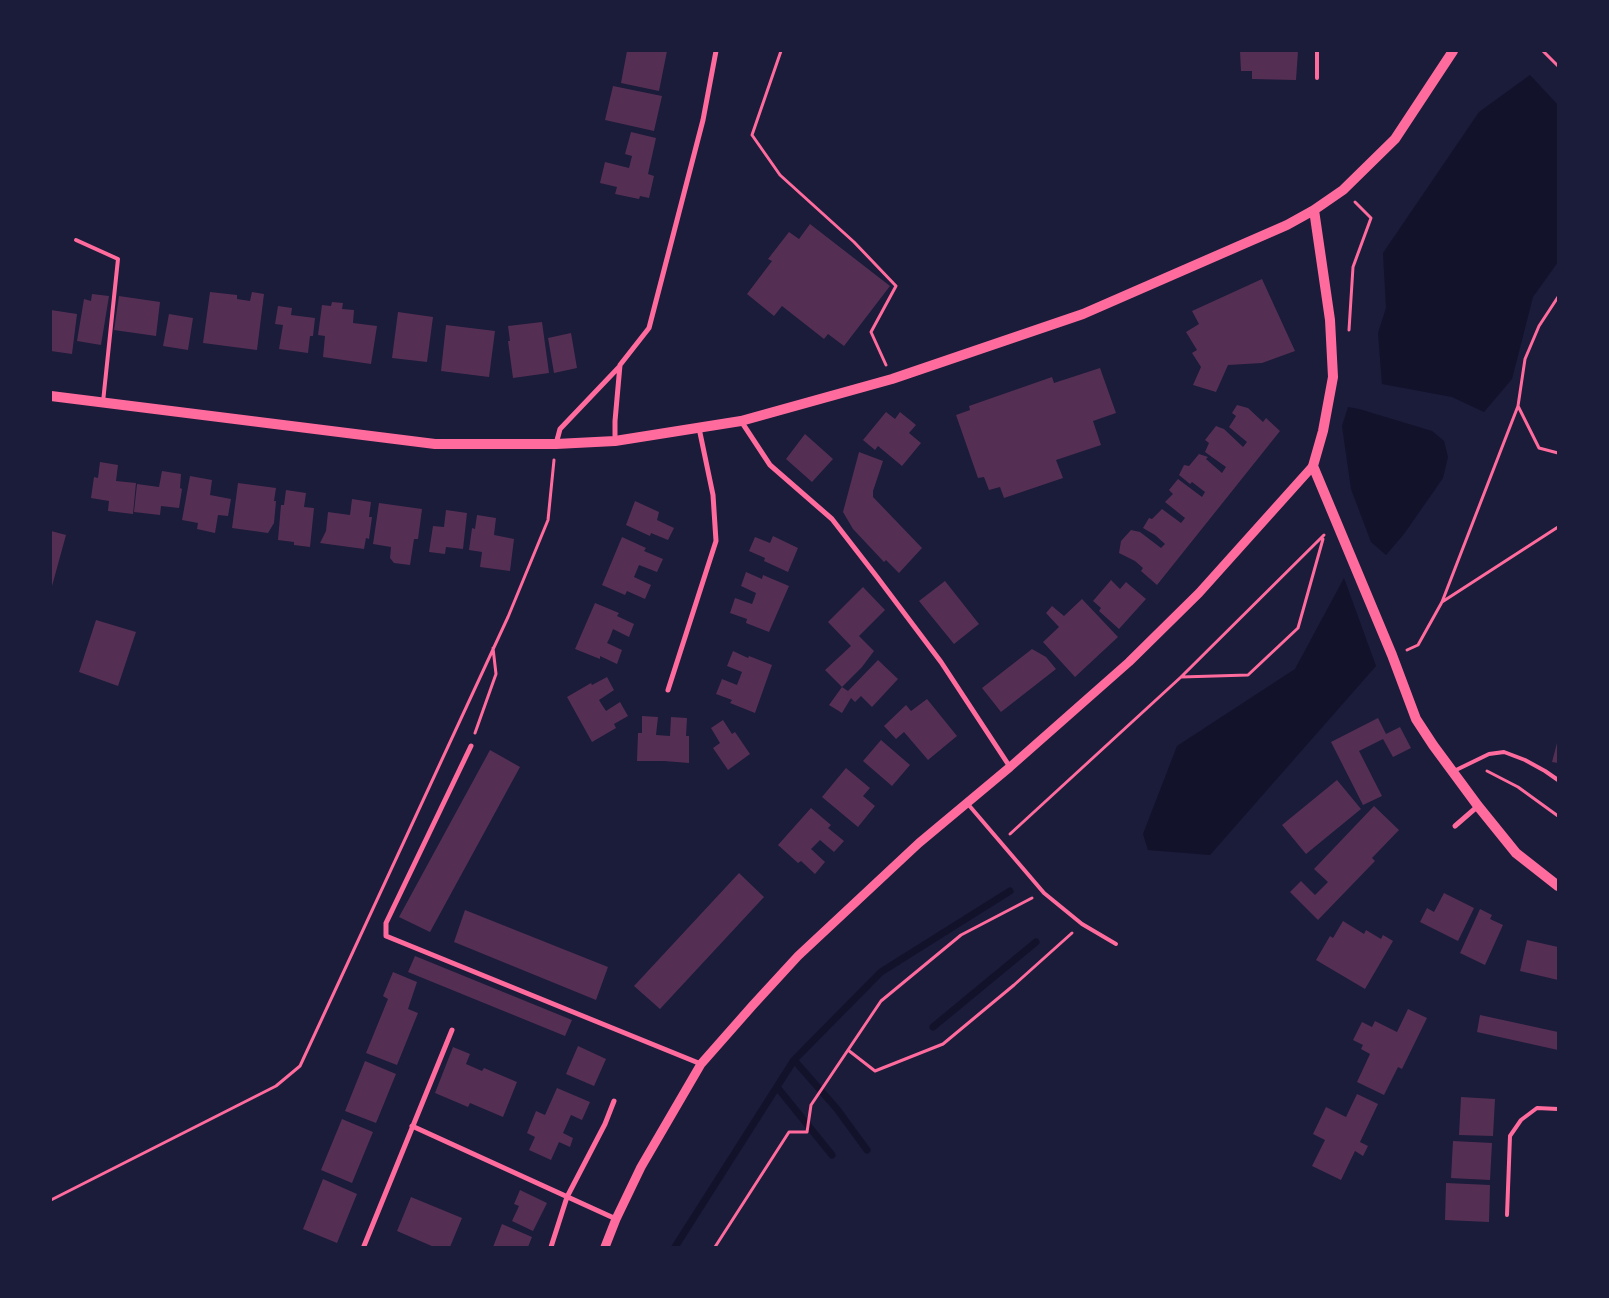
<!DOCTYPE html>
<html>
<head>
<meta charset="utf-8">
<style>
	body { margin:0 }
	#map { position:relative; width:1609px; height:1298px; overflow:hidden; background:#1b1b3a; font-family:"PT Serif",serif }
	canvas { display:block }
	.frame { position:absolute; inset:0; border:52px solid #1b1b3a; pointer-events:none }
</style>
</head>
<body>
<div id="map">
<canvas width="1609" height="1298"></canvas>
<div class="frame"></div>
</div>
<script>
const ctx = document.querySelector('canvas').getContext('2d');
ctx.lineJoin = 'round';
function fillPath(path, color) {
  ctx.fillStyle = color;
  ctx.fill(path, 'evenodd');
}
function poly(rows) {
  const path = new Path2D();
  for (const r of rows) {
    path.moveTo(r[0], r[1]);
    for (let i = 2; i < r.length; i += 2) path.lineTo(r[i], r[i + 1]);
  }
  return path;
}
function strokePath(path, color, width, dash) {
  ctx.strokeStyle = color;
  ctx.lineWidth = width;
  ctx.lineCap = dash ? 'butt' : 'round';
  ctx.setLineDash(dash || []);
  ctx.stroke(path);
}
fillPath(poly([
	[1530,75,1558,105,1558,262,1533,297,1512,379,1484,412,1452,397,1382,384,1378,333,1386,308,1383,253,1479,112],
	[1348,407,1359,409,1432,431,1444,441,1448,457,1443,478,1404,534,1386,555,1371,542,1351,489,1342,426],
	[1344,578,1376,666,1210,855,1148,850,1143,834,1177,746,1295,669]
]), '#12122b');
strokePath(poly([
	[933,1027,1036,942],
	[794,1060,837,1109,867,1150],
	[777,1087,832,1155],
	[675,1247,794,1060,881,972,1010,891]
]), '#12122b', 7);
fillPath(poly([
	[627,51,667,51,659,91,621,83],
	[1240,51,1298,51,1296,80,1252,79,1252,71,1241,71],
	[613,86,662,96,654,131,605,120],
	[631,132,656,138,648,174,654,176,649,198,640,196,639,199,615,194,617,187,600,183,605,162,629,168,632,156,625,154],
	[810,224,890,286,844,346,828,334,824,339,782,306,774,316,747,294,772,261,768,259,789,232,799,239],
	[1262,279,1295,351,1262,363,1228,365,1216,392,1193,385,1201,367,1192,353,1197,350,1186,332,1199,324,1192,311],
	[210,292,237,295,237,299,250,301,252,292,264,294,257,350,203,343],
	[92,294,109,296,101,345,77,341,84,299,91,301],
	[119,296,160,302,156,336,114,330],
	[332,302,343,303,342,309,354,310,353,323,377,326,371,364,323,357,325,336,318,335,322,305,331,306],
	[278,306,292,308,291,315,315,318,313,336,310,336,308,353,279,349,283,325,275,324],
	[51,310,77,314,72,354,51,351],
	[398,312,433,317,427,362,392,358],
	[169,314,193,318,188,350,163,346],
	[542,322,549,373,513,378,508,341,510,341,508,326],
	[446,325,495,331,489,377,441,371],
	[571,333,577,368,554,373,548,338],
	[1100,368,1116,413,1093,421,1101,445,1056,460,1063,478,1004,498,1000,487,989,490,984,477,978,478,956,415,970,410,969,406,1052,377,1054,383],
	[1237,405,1248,408,1263,422,1266,418,1280,431,1157,585,1141,571,1143,568,1135,561,1119,553,1121,541,1131,530,1140,532,1161,548,1165,544,1155,535,1143,528,1149,518,1152,519,1162,509,1181,523,1185,518,1165,502,1173,494,1169,490,1178,479,1202,497,1205,492,1192,482,1190,484,1179,475,1184,465,1189,466,1199,454,1208,457,1206,459,1222,473,1226,467,1205,452,1209,443,1205,440,1216,426,1224,429,1243,447,1247,442,1229,427,1236,416,1232,413],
	[886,412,895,419,900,412,916,425,909,433,921,443,902,466,878,446,875,450,863,440],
	[805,434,833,459,812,482,786,459],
	[859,452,883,461,873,491,873,497,922,548,899,573,886,560,884,562,853,529,843,512],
	[100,462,118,465,116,481,136,483,133,514,108,511,109,501,91,498,94,477,98,478],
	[162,471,181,474,180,488,182,489,179,508,161,506,160,515,134,512,137,484,159,487],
	[190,476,212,480,210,495,231,499,228,516,218,515,215,533,197,529,198,523,182,520],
	[238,483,276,488,274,501,276,501,274,523,268,533,232,528],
	[286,490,306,493,304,507,314,508,310,547,294,545,294,542,278,540,281,505,284,505],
	[352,499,371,502,369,517,372,517,369,539,366,538,364,549,320,543,326,531,328,512,350,515],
	[635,501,659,512,657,520,674,528,668,540,651,533,650,536,626,525],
	[379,503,422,509,418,539,414,539,410,565,394,563,390,558,391,547,373,544],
	[446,510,467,513,463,549,446,547,445,554,429,552,433,526,444,527],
	[477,515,496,518,494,535,514,539,510,571,480,567,482,552,469,550,472,528,475,529],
	[51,531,66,535,52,586,51,586],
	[773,536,798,548,788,572,764,561,765,558,749,551,755,537,770,543],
	[622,537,646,548,644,551,663,559,657,572,639,565,634,577,651,585,645,599,627,591,625,595,602,585],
	[746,572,762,579,763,575,789,586,769,632,746,623,747,619,730,613,735,598,752,604,754,599,756,593,741,586],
	[1111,580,1120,589,1126,582,1146,599,1119,629,1099,611,1101,608,1093,601],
	[945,581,979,624,954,644,919,601],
	[863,587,885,610,859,636,874,651,862,667,842,687,825,670,851,646,828,622],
	[1082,599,1118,637,1075,677,1043,642,1059,627,1046,613,1052,606,1064,616],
	[595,603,619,613,617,616,634,624,629,637,613,629,610,637,607,643,622,650,617,664,600,656,600,659,575,649],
	[96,620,136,632,118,686,79,672],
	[1032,649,1046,657,1056,669,1001,712,982,688],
	[733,651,748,658,749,656,772,665,755,713,730,703,732,700,716,694,722,679,737,685,742,672,727,666],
	[878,660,898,679,872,707,861,696,855,702,851,698,842,713,829,705,842,687,848,691],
	[607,677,614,690,599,700,602,705,606,711,620,702,628,716,614,724,616,728,592,742,567,697,591,683,592,685],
	[927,699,957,736,928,760,904,732,896,739,884,726,906,705,911,711],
	[642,716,658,717,656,735,670,736,671,717,687,718,686,736,689,736,689,763,664,761,637,761,638,733,642,733],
	[1378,718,1386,734,1400,727,1411,748,1393,757,1383,739,1359,751,1382,796,1363,805,1331,742],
	[723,720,732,734,735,732,750,754,728,770,713,748,720,743,711,728],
	[881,740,910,765,892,786,863,761],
	[1557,743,1558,743,1558,763,1552,762],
	[490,750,520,767,430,932,399,917],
	[846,768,870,788,863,796,875,806,858,827,822,797],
	[1337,780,1361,809,1306,854,1282,825],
	[1374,806,1399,830,1372,858,1375,861,1318,920,1290,892,1301,881,1315,895,1328,882,1314,869],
	[811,808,831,825,828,828,844,841,834,852,820,840,811,849,825,862,815,874,801,861,798,863,778,845],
	[739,873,764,897,660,1009,634,986],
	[1444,893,1474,908,1458,941,1420,922,1427,908,1434,912],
	[1480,909,1492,915,1490,919,1503,925,1485,965,1460,953],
	[465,910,608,967,596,1000,454,942],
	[1343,921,1364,934,1366,930,1381,939,1383,935,1393,941,1365,989,1316,960,1330,936,1333,938],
	[1527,940,1558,947,1558,980,1520,971],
	[415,956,572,1020,565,1036,408,972],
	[393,972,417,982,408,1009,418,1013,397,1065,366,1053,388,999,383,996],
	[1408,1009,1427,1018,1402,1069,1398,1067,1384,1095,1357,1082,1370,1054,1361,1049,1363,1045,1353,1040,1362,1022,1372,1027,1375,1021,1397,1032],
	[1480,1015,1558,1032,1558,1050,1477,1032],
	[578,1046,606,1059,594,1086,566,1074],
	[453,1047,470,1054,466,1064,482,1071,484,1068,517,1082,503,1117,470,1103,468,1107,435,1093],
	[365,1061,396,1074,376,1123,345,1111],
	[557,1088,590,1102,582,1120,571,1115,563,1133,573,1138,570,1147,559,1142,551,1160,529,1150,535,1137,527,1133,536,1111,545,1115],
	[1357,1094,1378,1104,1360,1142,1368,1146,1363,1156,1355,1151,1341,1180,1312,1166,1325,1140,1313,1134,1326,1107,1346,1117],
	[1461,1097,1495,1099,1493,1136,1459,1135],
	[342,1119,373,1132,352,1183,321,1170],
	[1453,1141,1492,1143,1490,1180,1451,1178],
	[323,1179,357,1194,337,1243,303,1229],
	[1446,1183,1490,1185,1489,1222,1445,1220],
	[520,1190,547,1203,533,1231,512,1221,519,1206,514,1204],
	[411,1197,462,1218,450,1247,434,1247,397,1231],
	[502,1224,532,1237,528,1247,493,1247]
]), '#542f53');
strokePath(poly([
	[781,51,752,135,780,175,854,242,896,286,871,332,886,365],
	[1543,51,1558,66],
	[1349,330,1353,267,1371,218,1355,202],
	[1518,406,1539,448,1558,453],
	[1442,602,1558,527],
	[1407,650,1418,645,1442,602,1518,406,1525,359,1539,326,1558,297],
	[1181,677,1248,675,1298,628,1323,539],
	[475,733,496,674,493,648],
	[1487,771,1518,787,1558,816],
	[1010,834,1181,677,1324,535],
	[848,1050,875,1071,943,1044,1014,985,1072,933],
	[51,1200,276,1086,300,1066,508,617,548,520,554,460],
	[715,1247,789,1132,807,1132,811,1105,881,1001,961,935,1032,898]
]), '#ff6b9d', 3);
strokePath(poly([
	[1317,78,1317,51],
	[76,240,118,259,103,402],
	[1454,771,1489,754,1504,752,1525,760,1545,771,1558,780],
	[967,803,1044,893,1082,924,1116,944],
	[1507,1215,1510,1136,1521,1120,1537,1108,1558,1109]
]), '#ff6b9d', 4);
strokePath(poly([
	[741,421,770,465,832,519,877,577,941,662,1010,767],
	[615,441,615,421,620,365,649,328,703,120,716,51],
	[556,444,560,429,620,366],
	[668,690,716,541,713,495,699,428],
	[471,746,386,923,386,936,701,1064],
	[1455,826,1478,806],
	[412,1126,616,1219],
	[364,1246,452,1030],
	[551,1247,567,1197,605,1124,614,1101]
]), '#ff6b9d', 5);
strokePath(poly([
	[605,1247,616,1219,641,1167,701,1064,753,1005,798,956,919,843,1010,767,1129,662,1199,593,1313,466]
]), '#ff6b9d', 9);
strokePath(poly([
	[1314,210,1330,320,1333,377,1323,431,1313,466,1392,655,1416,719,1433,745,1478,806,1516,853,1558,886],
	[51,396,435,444,556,444,615,441,741,421,892,379,1083,314,1287,225,1314,210,1343,190,1395,139,1453,51]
]), '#ff6b9d', 10);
</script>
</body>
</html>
